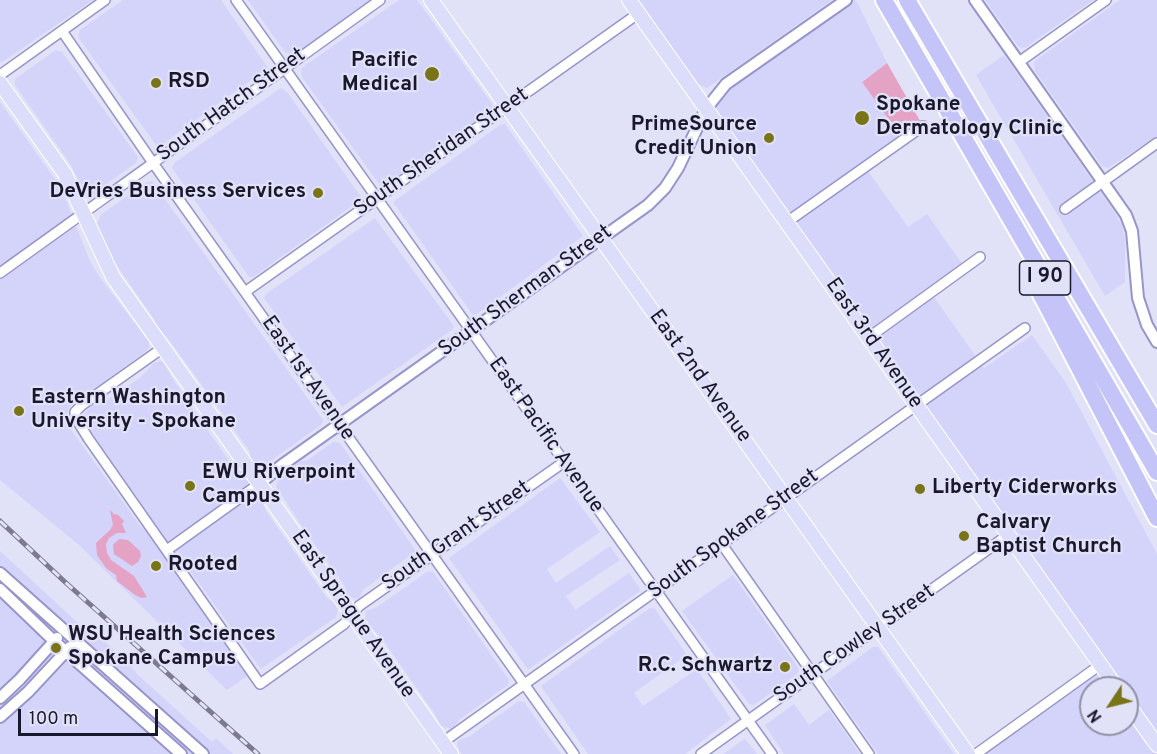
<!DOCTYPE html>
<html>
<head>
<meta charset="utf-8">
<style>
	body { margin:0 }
	#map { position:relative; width:1157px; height:754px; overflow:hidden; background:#e1e1f8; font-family:Overpass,sans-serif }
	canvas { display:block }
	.north { position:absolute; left:1079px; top:676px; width:60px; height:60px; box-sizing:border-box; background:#e1e1f8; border:2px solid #9191a6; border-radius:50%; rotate:235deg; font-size:16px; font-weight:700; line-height:24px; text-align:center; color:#19182c }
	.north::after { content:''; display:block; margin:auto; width:21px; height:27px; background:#797417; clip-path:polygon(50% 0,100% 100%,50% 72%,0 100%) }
	.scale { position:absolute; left:18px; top:709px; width:140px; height:27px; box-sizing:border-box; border:3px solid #19182c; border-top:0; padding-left:8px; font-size:18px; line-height:21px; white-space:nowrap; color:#19182c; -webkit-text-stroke:4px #e1e1f8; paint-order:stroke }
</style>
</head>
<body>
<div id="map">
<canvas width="1157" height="754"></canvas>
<div class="north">N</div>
<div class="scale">100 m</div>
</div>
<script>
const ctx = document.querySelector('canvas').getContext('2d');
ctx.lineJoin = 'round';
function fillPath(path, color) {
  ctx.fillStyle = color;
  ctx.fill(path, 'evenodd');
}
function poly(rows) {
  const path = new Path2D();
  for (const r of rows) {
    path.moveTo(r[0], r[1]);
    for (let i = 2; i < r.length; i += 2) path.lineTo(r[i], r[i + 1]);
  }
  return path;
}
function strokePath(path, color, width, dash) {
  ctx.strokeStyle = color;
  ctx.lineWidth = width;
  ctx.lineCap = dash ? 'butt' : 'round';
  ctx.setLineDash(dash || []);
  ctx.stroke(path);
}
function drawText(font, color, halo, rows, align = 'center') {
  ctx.font = font + ' Overpass,sans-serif';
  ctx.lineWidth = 4.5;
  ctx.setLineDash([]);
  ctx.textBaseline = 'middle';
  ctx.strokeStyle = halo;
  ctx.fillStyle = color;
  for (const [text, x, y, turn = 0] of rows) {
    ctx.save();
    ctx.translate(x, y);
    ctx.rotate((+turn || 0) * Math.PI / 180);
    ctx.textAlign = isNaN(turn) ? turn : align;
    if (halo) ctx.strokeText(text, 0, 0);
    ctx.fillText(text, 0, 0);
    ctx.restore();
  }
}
fillPath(poly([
	[0,0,93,0,2,62,0,62],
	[123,0,221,0,268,68,161,145,156,145,78,37,80,30],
	[248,0,370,0,295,54,291,55,285,52],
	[399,0,417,0,492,104,492,108,490,111,383,186,379,184,302,77,301,70,303,67],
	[639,0,832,0,707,88,699,85],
	[846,0,855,0,859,6,887,63,862,81,903,139,865,167,908,227,927,214,962,264,929,290,984,368,1032,335,1066,383,1157,554,1157,754,976,754,1100,665,706,109,726,84],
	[1091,688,1127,688,1127,724,1091,724],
	[985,0,1093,0,1026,47,1022,48,1018,46],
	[1120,0,1157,0,1157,136,1108,168,1102,166,1035,71,1034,63,1036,60],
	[56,50,62,52,138,157,136,163,109,182,98,194,92,195,85,192,69,162,15,85,15,79],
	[1004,55,1115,213,1122,226,1125,239,1125,282,1105,296,976,75],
	[281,88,287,92,361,197,359,201,253,277,249,277,172,168,174,163],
	[0,102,57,182,66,200,89,259,98,275,149,342,149,347,145,352,69,407,66,417,69,427,141,527,150,532,155,540,164,536,81,417,93,405,102,404,141,377,154,363,161,361,164,363,172,378,231,464,240,470,262,502,266,511,327,598,335,603,338,608,336,617,261,669,175,550,166,556,247,676,227,690,79,545,0,480],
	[505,124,583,236,477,314,473,315,393,202,500,125],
	[152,181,323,420,321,425,266,464,258,466,252,462,249,450,167,337,157,327,154,319,111,257,98,230,97,223,102,214,147,182],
	[375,218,453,325,453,329,342,407,264,298,266,294],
	[333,442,340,443,416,551,363,590,359,598,355,599,347,595,345,586,301,525,276,486,279,478,301,461,308,460],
	[560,478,600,532,547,569,556,583,610,546,620,560,566,596,575,610,629,573,639,587,640,591,529,669,527,668,449,558],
	[0,551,90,634,96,634,129,663,137,674,212,742,216,738,233,754,0,754],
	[427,572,433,572,509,680,508,685,460,719,452,729,440,726,435,714,380,636,372,630,365,619,366,611,377,607],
	[733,575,799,669,798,673,754,705,749,704,682,611],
	[650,608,655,609,687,655,634,693,643,706,697,669,731,719,685,754,588,754,541,686],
	[873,647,878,647,954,754,878,754,827,681],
	[519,701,524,702,561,754,462,754,460,752,457,745,458,741,470,736],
	[794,704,809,725,829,710,860,754,784,754,765,725],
	[745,739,757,754,723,754,743,740]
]), '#d4d3fa');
fillPath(poly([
	[887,63,923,126,903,139,862,82],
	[110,510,115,515,117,514,124,521,122,524,126,533,117,533,109,538,106,544,107,553,111,560,134,576,147,597,142,598,135,595,117,581,116,575,106,568,97,555,96,543,110,530,113,525],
	[119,539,128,540,140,551,141,556,138,562,132,566,114,554,113,545]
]), '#e4a2c5');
const minor = poly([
	[236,0,772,754],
	[62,31,153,163,574,754],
	[1019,62,1106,0],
	[0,75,105,0],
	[1065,209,1157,143],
	[787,222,923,126],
	[0,273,380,0],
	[245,292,639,13],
	[868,338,980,257],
	[164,347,82,405,75,412,75,417,88,438,260,684,344,624,359,606,564,462],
	[721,543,869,754],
	[167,550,259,484],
	[443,742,1025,328],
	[701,754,1008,535],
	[976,754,1100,665]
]);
const tertiary = poly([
	[975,0,1126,215,1132,231,1138,298,1147,325,1157,342],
	[259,484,282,465,648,205,665,188,678,168,706,109,726,84,846,0],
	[0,573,203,754],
	[0,589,54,641,181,754],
	[0,698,20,679,57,638],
	[0,717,28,692,70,647]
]);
const primary = poly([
	[431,0,968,754],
	[629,0,1117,688],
	[0,83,65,174,113,277,451,754],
	[1127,703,1157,745]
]);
const motorway = poly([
	[884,0,1157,472],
	[907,0,1157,425],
	[1029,271,1157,518]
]);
strokePath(minor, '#9795cb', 12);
strokePath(tertiary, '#9795cb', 14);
strokePath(primary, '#fff', 16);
strokePath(motorway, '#fff', 20);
strokePath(minor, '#fff', 9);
strokePath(tertiary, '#fff', 10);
strokePath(primary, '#dcdcfb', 14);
strokePath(motorway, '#c5c4f9', 16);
const rail = poly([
	[0,521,65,582,258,754]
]);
strokePath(rail, '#7b7a90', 5);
strokePath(rail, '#e1e1f8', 3, [9]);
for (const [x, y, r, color] of [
	[432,74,8,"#797417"],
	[156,83,6,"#797417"],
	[862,118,8,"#797417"],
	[769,138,6,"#797417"],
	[318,193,6,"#797417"],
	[19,411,6,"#797417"],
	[190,486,6,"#797417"],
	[920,489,6,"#797417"],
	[964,536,6,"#797417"],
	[156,566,6,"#797417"],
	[56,648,6,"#797417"],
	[785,667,6,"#797417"]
]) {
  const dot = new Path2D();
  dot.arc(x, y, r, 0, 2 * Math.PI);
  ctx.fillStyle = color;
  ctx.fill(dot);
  strokePath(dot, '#e1e1f8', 2);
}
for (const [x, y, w] of [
	[1045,278,51]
]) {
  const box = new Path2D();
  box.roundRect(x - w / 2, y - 17, w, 34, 4.5);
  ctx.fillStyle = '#e1e1f8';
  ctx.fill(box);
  strokePath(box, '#19182c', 1.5);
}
drawText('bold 20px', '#19182c', null, [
	["I 90",1045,278]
]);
drawText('bold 21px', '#19182c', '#e1e1f8', [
	["Pacific",418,62,"right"],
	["Medical",418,86,"right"],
	["RSD",168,83],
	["Spokane",876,106],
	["Dermatology Clinic",876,130],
	["PrimeSource",757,126,"right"],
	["Credit Union",757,150,"right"],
	["DeVries Business Services",306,193,"right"],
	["Eastern Washington",31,399],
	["University - Spokane",31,423],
	["EWU Riverpoint",202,474],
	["Campus",202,498],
	["Liberty Ciderworks",932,489],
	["Calvary",976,524],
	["Baptist Church",976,548],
	["Rooted",168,566],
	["WSU Health Sciences",68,636],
	["Spokane Campus",68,660],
	["R.C. Schwartz",773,667,"right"]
], 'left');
drawText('21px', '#19182c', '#e1e1f8', [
	["South Hatch Street",232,106,-36],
	["South Sheridan Street",442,153,-35],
	["South Sherman Street",526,292,-36],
	["East 3rd Avenue",873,344,55],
	["East 2nd Avenue",699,377,54],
	["East 1st Avenue",307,379,55],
	["East Pacific Avenue",545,436,55],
	["South Spokane Street",734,535,-36],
	["South Grant Street",457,537,-35],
	["East Sprague Avenue",352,615,55],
	["South Cowley Street",855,645,-35]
]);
</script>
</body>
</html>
